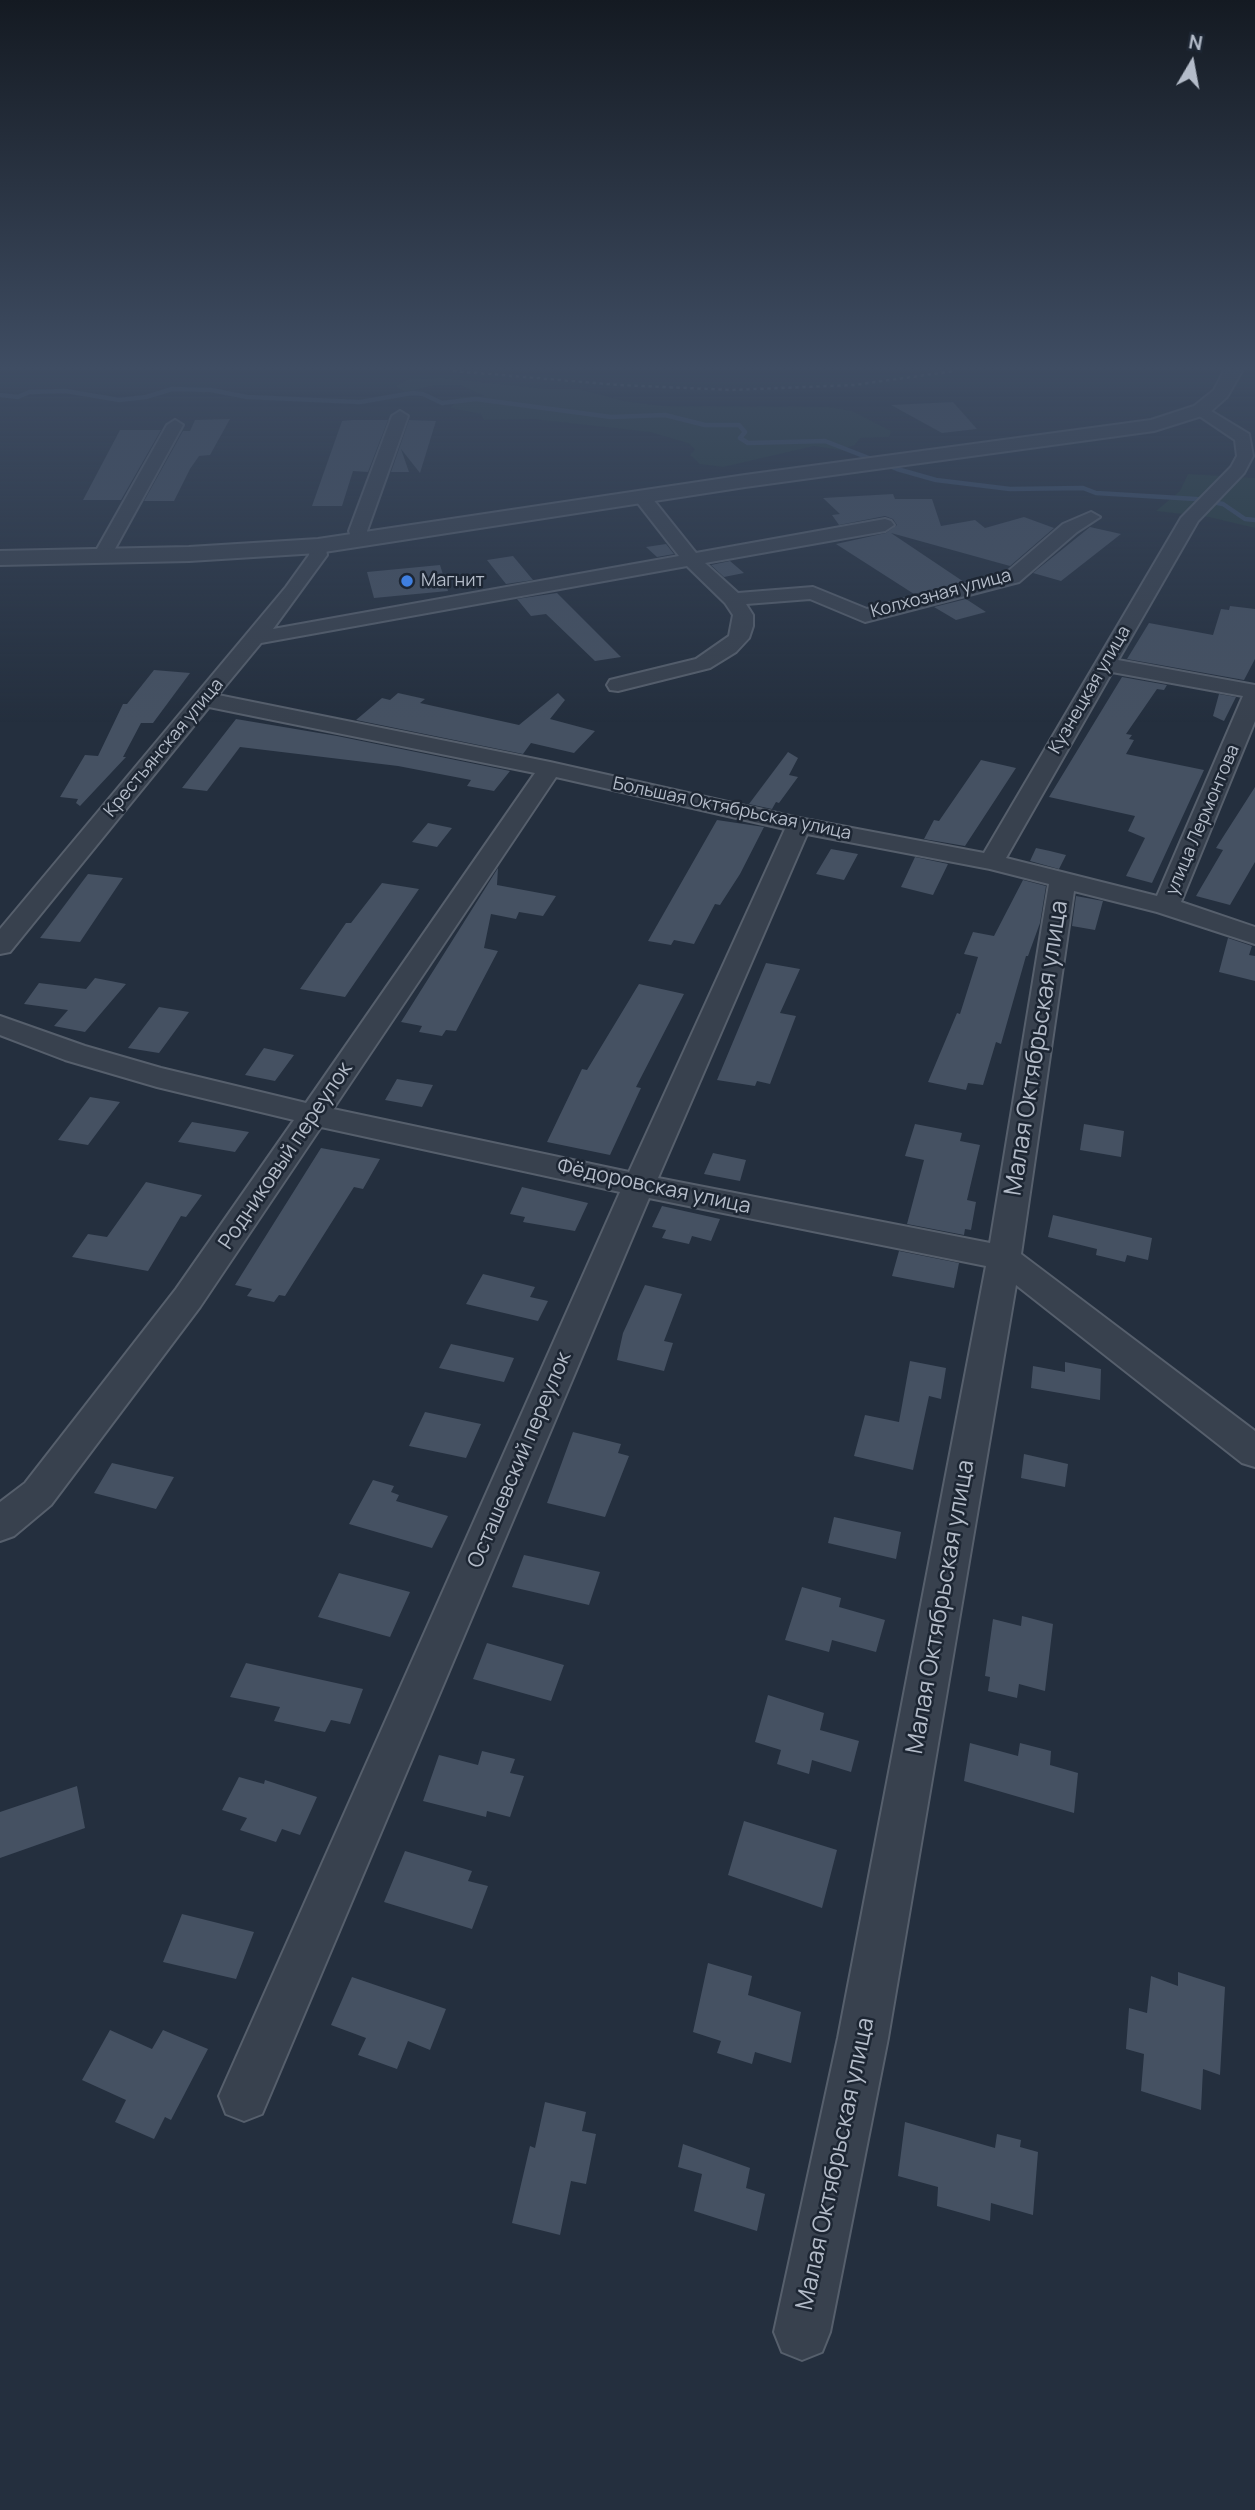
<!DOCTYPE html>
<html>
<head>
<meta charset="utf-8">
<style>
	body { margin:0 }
	#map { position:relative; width:1255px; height:2510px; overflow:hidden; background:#242f3e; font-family:Manrope,sans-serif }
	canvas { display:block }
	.north { position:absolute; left:1157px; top:28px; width:70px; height:70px; -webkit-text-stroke:5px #1d2633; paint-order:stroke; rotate:10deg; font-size:19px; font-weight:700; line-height:28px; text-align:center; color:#b4bcc9 }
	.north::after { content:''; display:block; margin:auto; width:24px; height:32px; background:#b4bcc9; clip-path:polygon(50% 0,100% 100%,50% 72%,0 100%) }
</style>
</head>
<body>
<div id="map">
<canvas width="1255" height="2510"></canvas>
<div class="north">N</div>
</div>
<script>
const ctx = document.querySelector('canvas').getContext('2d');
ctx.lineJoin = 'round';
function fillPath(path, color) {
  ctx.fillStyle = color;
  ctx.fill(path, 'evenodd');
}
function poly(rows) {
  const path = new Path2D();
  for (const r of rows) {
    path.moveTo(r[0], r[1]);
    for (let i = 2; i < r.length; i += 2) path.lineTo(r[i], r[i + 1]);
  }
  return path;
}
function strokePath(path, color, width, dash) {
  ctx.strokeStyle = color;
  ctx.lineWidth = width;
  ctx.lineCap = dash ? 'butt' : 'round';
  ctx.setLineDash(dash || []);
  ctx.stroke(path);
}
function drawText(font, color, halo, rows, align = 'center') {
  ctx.font = font + ' Manrope,sans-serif';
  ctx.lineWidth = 5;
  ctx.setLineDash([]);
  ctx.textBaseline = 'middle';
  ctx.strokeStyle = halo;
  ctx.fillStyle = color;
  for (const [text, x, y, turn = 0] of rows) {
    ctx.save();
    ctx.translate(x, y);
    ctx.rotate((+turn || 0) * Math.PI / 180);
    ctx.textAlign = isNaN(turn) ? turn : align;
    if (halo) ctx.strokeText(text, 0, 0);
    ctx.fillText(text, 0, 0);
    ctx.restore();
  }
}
fillPath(poly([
	[442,378,547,389,579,389,624,401,662,406,829,407,852,411,891,431,889,437,860,438,855,445,840,450,814,446,723,467,700,464,690,455,695,449,688,443,650,432,533,419,484,420,481,414,450,408,460,397,484,396,460,385,437,385,405,392,395,386,409,379],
	[1188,474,1255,478,1255,528,1209,517,1156,511,1180,491]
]), '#263c3f');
strokePath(poly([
	[0,395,18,397,29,392,66,391,119,400,146,397,172,389,211,390,247,397,360,402,412,393,423,394,442,403,476,399,611,417,665,415,705,425,739,425,745,432,740,438,748,443,825,441,897,469,936,480,1010,489,1083,488,1096,493,1196,499,1223,504,1245,519,1255,520]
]), '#394c67', 4.5);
fillPath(poly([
	[953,402,977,429,942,433,891,405],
	[230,419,210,455,199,456,190,469,174,501,144,501,183,431,190,431,195,420],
	[352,420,388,420,368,472,353,471,342,506,312,506,342,421],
	[409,420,436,421,420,473,401,449,409,472,391,472],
	[120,430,161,430,121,500,83,500],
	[893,494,895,499,932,499,941,526,975,520,985,528,1024,517,1054,528,1010,566,891,533,964,582,914,594,836,544,886,533,897,525,893,519,885,516,839,525,832,515,840,514,823,498],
	[1090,527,1121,534,1061,581,1033,573],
	[666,544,674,554,657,557,646,547],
	[513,556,533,580,506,584,487,560],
	[730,561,744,573,724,577,711,565],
	[440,565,448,591,374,598,367,572],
	[557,593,621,657,595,661,546,614,531,616,517,599],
	[966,599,986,612,956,620,934,607],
	[1230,606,1255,609,1255,659,1244,680,1127,659,1149,623,1213,635,1221,609,1229,610],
	[154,670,190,673,153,723,141,723,123,757,126,757,80,806,76,803,78,799,60,797,85,755,98,756,123,704,127,704],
	[1122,677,1167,685,1164,690,1157,689,1126,734,1132,735,1129,739,1134,740,1126,754,1204,770,1152,883,1126,876,1145,838,1128,831,1135,816,1049,797],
	[398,693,425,699,420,703,519,725,558,693,565,700,550,719,595,731,574,753,531,743,523,754,356,720,382,698,390,700],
	[1219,694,1236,697,1224,721,1213,716],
	[236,719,337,736,510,771,494,791,467,786,471,780,398,766,240,747,207,791,182,788],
	[788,752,798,758,789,775,798,777,779,803,776,802,772,809,749,804],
	[981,760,1016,768,965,846,924,839,934,820,939,821],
	[1255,787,1255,862,1230,905,1196,896,1223,850,1216,848],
	[717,820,764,827,740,874,720,905,715,904,694,944,674,940,671,945,648,941],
	[428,823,452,828,437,847,412,842],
	[1036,848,1050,851,1066,855,1059,869,1030,861],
	[831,849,858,854,844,880,816,874],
	[915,857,948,864,933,895,901,887],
	[498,868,497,885,556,896,543,916,519,912,516,919,491,914,484,948,498,951,456,1031,446,1030,442,1036,419,1032,422,1026,401,1022],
	[88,874,123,878,80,942,40,938],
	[1023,880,1046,886,1040,923,1028,956,1026,956,1001,1044,996,1042,983,1085,968,1083,966,1090,928,1082,957,1013,960,1014,978,957,964,954,973,932,994,936],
	[382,883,419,889,345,997,300,989,346,923,351,923],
	[1076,896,1103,901,1095,930,1072,926],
	[1228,938,1252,946,1249,955,1255,956,1255,981,1219,972],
	[766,963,800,969,780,1013,796,1016,770,1084,757,1081,755,1086,717,1080],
	[95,978,126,984,85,1032,54,1026,68,1010,24,1004,39,983,86,989],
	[639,984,684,994,636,1087,641,1088,610,1155,547,1142,582,1069,587,1070],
	[159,1007,189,1012,159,1053,128,1048],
	[264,1048,294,1055,275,1081,245,1075],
	[397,1079,414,1082,433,1085,422,1107,385,1100],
	[90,1097,120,1102,88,1145,58,1140],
	[192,1122,249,1132,235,1152,178,1142],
	[915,1124,962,1133,960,1141,980,1145,967,1200,976,1202,971,1230,965,1229,964,1235,907,1224,924,1160,905,1156],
	[1084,1124,1124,1131,1121,1157,1080,1150],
	[321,1148,380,1159,363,1189,354,1187,285,1296,279,1295,274,1302,247,1296,252,1289,235,1285],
	[713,1153,746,1160,740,1181,704,1174],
	[146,1182,202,1195,186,1217,181,1216,148,1271,72,1257,88,1234,107,1237],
	[522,1187,588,1203,575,1231,523,1222,525,1217,510,1214],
	[662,1206,720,1219,711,1241,692,1236,689,1244,662,1238,666,1230,652,1227],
	[1053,1215,1152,1238,1148,1260,1127,1255,1125,1262,1096,1255,1097,1249,1048,1237],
	[899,1251,959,1263,954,1288,892,1276],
	[483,1274,535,1287,530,1297,548,1301,538,1321,466,1304],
	[645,1285,682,1294,664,1341,673,1343,664,1371,617,1360,623,1333],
	[451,1344,514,1358,504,1382,439,1368],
	[910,1361,946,1368,941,1399,929,1396,913,1470,854,1456,865,1415,899,1422],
	[1065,1362,1101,1369,1100,1400,1031,1388,1033,1366,1065,1372],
	[425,1412,481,1424,466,1458,409,1446],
	[573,1432,621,1444,618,1453,629,1456,605,1517,547,1503],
	[1024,1454,1068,1464,1065,1487,1021,1478],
	[112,1463,155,1473,174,1477,156,1509,94,1493],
	[373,1480,394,1486,391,1492,399,1495,396,1501,448,1516,432,1548,349,1524],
	[834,1517,901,1532,896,1559,828,1543],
	[524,1555,600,1572,589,1605,512,1587],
	[339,1573,410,1592,390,1637,318,1617],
	[802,1587,841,1598,839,1607,885,1620,876,1652,832,1640,829,1652,785,1640],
	[1022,1616,1053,1624,1045,1691,1019,1684,1017,1698,988,1691,990,1677,985,1676,993,1619,1021,1626],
	[487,1643,564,1665,551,1701,473,1679],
	[246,1663,363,1689,350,1724,331,1720,325,1732,274,1721,280,1707,230,1697],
	[768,1695,824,1713,820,1730,859,1741,851,1772,812,1760,809,1774,777,1764,781,1750,755,1742],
	[970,1743,1018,1756,1020,1743,1051,1751,1050,1765,1078,1773,1074,1813,964,1781],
	[482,1751,515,1759,510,1773,524,1776,510,1817,487,1811,486,1817,423,1801,439,1755,478,1765],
	[239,1777,264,1784,265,1780,317,1797,300,1835,282,1829,276,1842,240,1830,247,1818,222,1810],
	[77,1786,85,1828,0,1858,0,1812],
	[744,1821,837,1850,822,1908,728,1875],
	[405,1851,472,1871,468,1881,488,1886,472,1929,384,1902],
	[182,1914,254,1932,236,1979,163,1962],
	[708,1963,752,1976,748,1995,801,2012,791,2063,755,2052,752,2064,717,2053,721,2041,693,2032],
	[1178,1972,1225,1987,1220,2075,1203,2069,1201,2110,1141,2091,1144,2054,1126,2049,1129,2008,1147,2013,1151,1976,1178,1986],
	[352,1977,446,2009,430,2050,408,2041,397,2069,358,2055,366,2038,331,2025],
	[110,2030,152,2049,163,2030,208,2049,171,2120,165,2117,154,2139,115,2122,126,2100,82,2080],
	[545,2102,586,2112,582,2131,596,2134,586,2184,571,2181,560,2235,512,2223,530,2146,535,2148],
	[905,2122,995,2148,997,2134,1021,2140,1020,2147,1038,2152,1033,2215,991,2203,990,2221,937,2206,938,2187,898,2176],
	[683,2144,750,2168,746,2188,765,2194,757,2231,694,2211,702,2174,678,2167]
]), '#455162');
const minor = poly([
	[1201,405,1249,434,1253,456,1244,473,1198,521,1118,660,1255,685,1255,721,1181,902,1255,927,1255,944,1157,912,1074,891,1021,1254,1255,1431,1255,1467,1242,1463,1016,1285,888,2038,830,2332,822,2352,802,2360,782,2352,774,2332,838,2038,986,1266,649,1198,262,2114,244,2121,226,2114,219,2096,620,1192,321,1127,200,1307,51,1505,14,1536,0,1541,0,1502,25,1483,176,1289,294,1120,157,1087,65,1060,0,1035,0,1016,85,1046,161,1068,306,1103,535,773,209,707,10,952,0,954,0,929,286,587,309,555,311,542,325,542,327,555,273,629,679,556,633,497,642,492,648,493,696,553,885,519,891,521,894,525,885,531,705,563,738,593,813,587,867,609,1005,574,1063,524,1091,512,1100,517,1077,532,1019,582,865,622,810,599,746,604,753,615,753,626,749,638,736,652,710,668,618,691,610,690,607,685,610,680,696,659,729,636,733,615,725,603,687,566,261,643,218,695,550,762,799,818,984,853,1181,518,1231,467,1237,456,1235,440,1195,413,1195,407,1201,405],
	[1112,672,1243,696,1157,896,1006,858,1112,672],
	[556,777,785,829,629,1172,333,1109,556,777],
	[807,834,990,869,1049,884,990,1243,658,1178,807,834],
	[400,411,408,416,367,531,369,540,360,546,353,544,349,531,392,416,400,411],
	[175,420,183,425,111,556,109,560,95,560,93,556,167,425,175,420]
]);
const tertiary = poly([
	[1224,371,1242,371,1227,397,1208,414,1154,431,745,487,318,553,189,561,0,565,0,551,189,547,318,539,745,475,1151,420,1194,406,1214,390,1224,371]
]);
strokePath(minor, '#565f6c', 4);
strokePath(tertiary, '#565f6c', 4);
fillPath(minor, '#38414e');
fillPath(tertiary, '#38414e');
strokePath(poly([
	[453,371,619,385,731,390,854,385,955,371]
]), '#5a6575', 2.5, [3.5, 3.5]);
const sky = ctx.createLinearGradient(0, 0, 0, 723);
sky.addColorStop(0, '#141a22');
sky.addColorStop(0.51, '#3f4d63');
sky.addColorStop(1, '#3f4d6300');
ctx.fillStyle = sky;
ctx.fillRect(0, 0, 1255, 723);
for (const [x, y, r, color] of [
	[407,581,7,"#3f7fe0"]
]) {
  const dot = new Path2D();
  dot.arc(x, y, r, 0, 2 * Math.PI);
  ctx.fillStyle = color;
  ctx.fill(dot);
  strokePath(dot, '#1d2633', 2.5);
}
drawText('18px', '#b4bcc9', '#1d2633', [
	["Магнит",421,581]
], 'left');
drawText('18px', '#b4bcc9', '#1d2633', [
	["Колхозная улица",941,594,-15],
	["Кузнецкая улица",1090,690,-60],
	["Крестьянская улица",164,748,-50],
	["Большая Октябрьская улица",732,809,12],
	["улица Лермонтова",1203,820,-67]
]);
drawText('21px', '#b4bcc9', '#1d2633', [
	["Родниковый переулок",286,1156,-56],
	["Фёдоровская улица",654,1187,12],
	["Осташевский переулок",520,1460,-67]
]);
drawText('24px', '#b4bcc9', '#1d2633', [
	["Малая Октябрьская улица",1037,1048,-81],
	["Малая Октябрьская улица",941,1607,-80],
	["Малая Октябрьская улица",836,2164,-78]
]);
</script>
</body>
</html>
